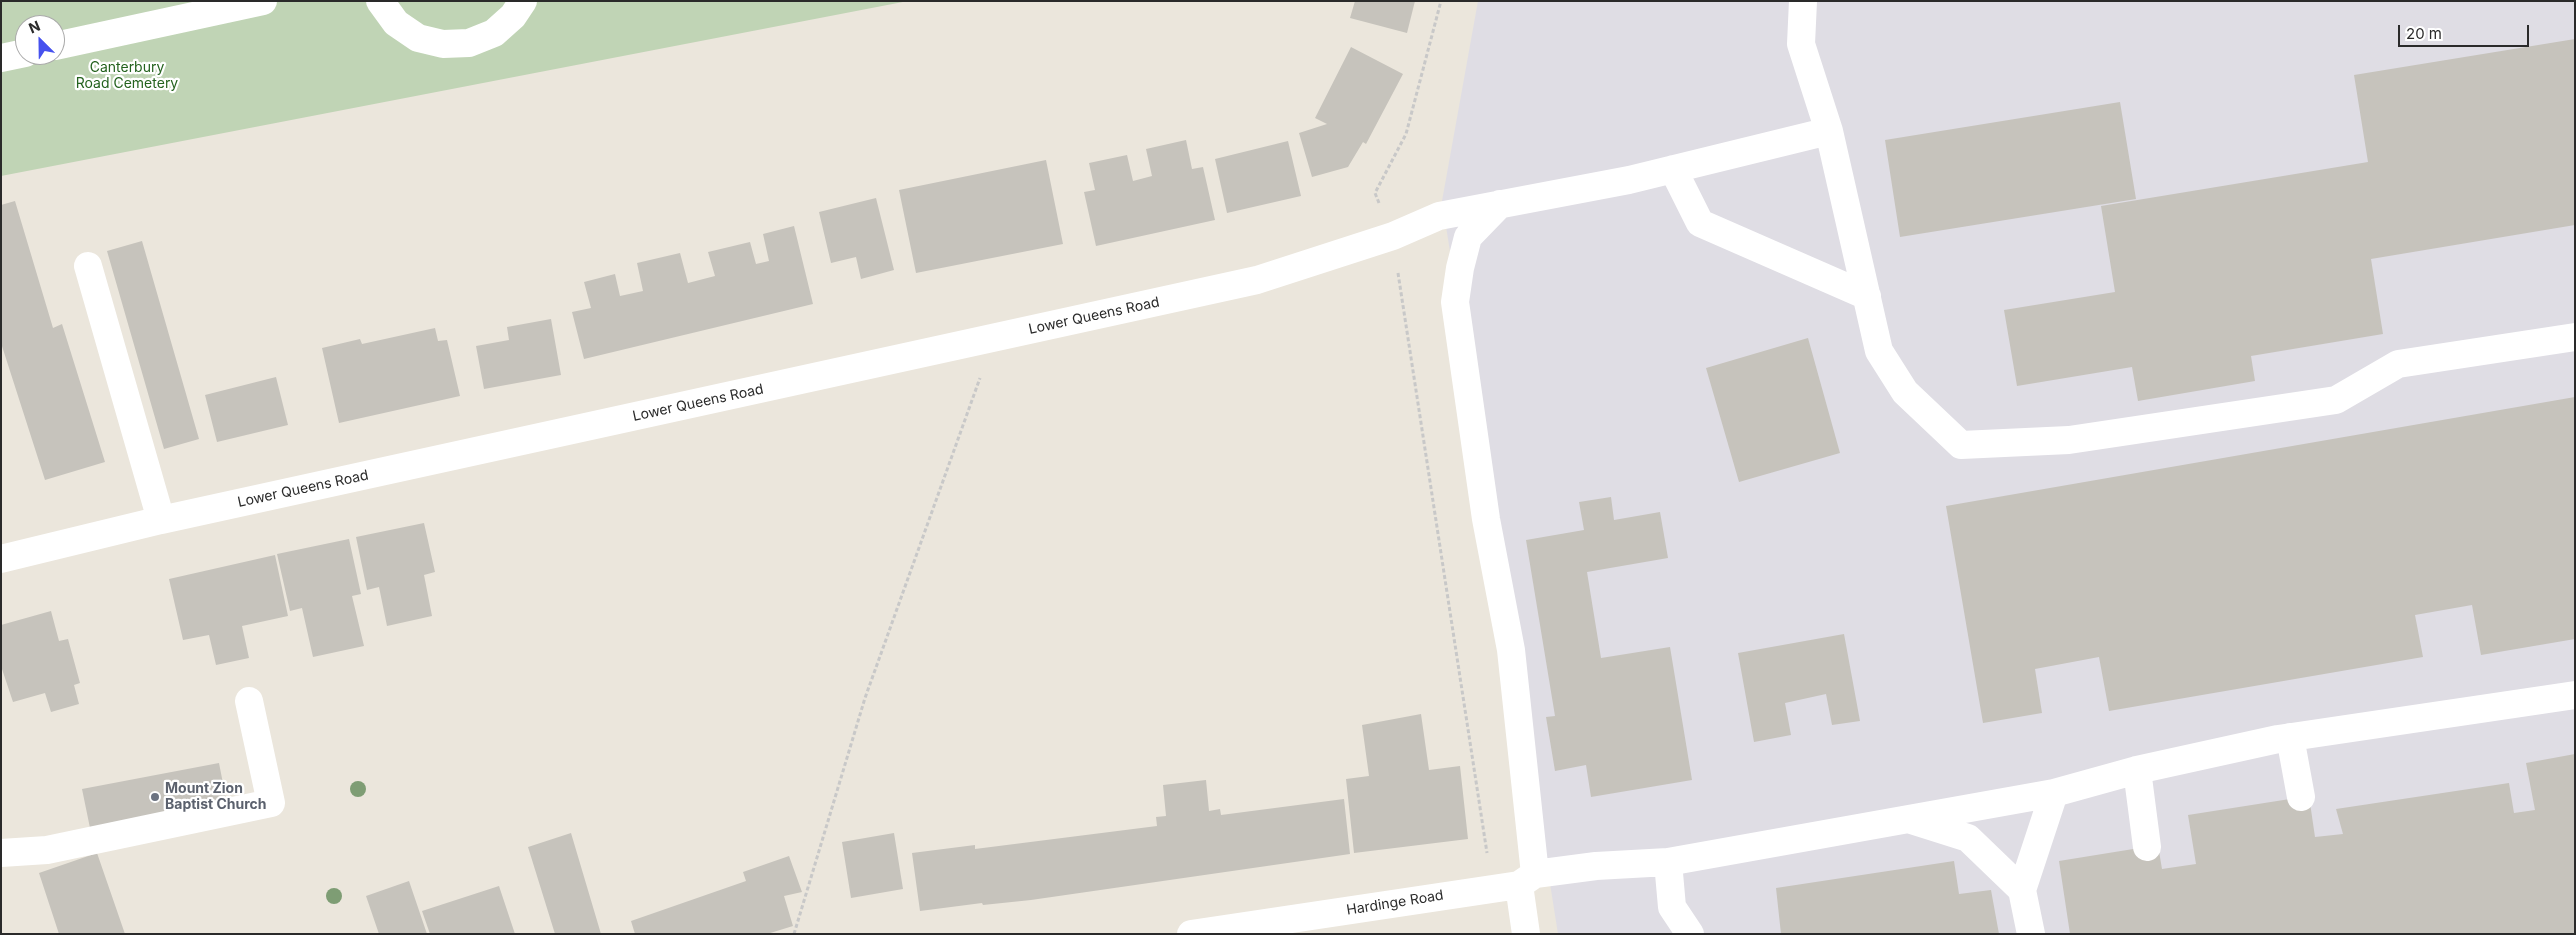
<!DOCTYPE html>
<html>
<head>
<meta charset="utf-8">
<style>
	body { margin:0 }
	#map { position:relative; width:2576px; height:935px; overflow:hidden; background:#ebe6dc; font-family:Inter,sans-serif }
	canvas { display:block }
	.frame { position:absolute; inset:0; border:2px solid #2a2a2a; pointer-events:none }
	.north { position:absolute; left:15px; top:15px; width:50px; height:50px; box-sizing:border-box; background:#fff; border:1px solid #aaa; border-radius:50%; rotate:337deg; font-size:14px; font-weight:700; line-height:20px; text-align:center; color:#2a2a2a }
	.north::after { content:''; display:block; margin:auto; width:18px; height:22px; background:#4651ee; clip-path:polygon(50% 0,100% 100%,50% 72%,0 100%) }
	.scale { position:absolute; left:2398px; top:25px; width:131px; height:22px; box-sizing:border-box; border:2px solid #2a2a2a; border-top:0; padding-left:6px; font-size:15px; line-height:18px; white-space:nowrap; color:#2a2a2a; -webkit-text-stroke:4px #fff; paint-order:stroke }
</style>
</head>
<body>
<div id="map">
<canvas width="2576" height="935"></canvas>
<div class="frame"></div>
<div class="north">N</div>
<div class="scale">20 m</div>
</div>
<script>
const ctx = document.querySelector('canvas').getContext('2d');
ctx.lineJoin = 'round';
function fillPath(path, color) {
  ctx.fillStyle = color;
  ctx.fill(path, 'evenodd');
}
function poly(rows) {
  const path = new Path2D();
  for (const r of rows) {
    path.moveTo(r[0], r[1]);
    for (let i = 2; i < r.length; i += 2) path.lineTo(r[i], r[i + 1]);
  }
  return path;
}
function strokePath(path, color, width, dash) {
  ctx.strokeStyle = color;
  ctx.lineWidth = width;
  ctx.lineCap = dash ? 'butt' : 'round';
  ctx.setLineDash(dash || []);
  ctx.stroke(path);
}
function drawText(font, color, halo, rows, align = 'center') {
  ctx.font = font + ' Inter,sans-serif';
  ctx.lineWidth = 4.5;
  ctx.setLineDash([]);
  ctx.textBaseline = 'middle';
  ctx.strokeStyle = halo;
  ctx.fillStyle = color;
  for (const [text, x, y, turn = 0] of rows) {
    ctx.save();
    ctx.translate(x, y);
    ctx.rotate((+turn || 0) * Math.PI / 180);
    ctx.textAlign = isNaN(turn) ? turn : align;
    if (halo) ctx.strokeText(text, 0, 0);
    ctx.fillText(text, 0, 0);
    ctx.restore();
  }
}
fillPath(poly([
	[1478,1,2575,1,2575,934,1558,934,1442,201]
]), '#dfdde4');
fillPath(poly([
	[1,1,908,1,1,176],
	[25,25,55,25,55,55,25,55]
]), '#c0d4b5');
fillPath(poly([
	[1355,1,1415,1,1407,33,1350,18],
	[2575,39,2575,225,2371,259,2383,334,2251,356,2255,381,2138,401,2132,367,2017,386,2004,310,2115,292,2101,206,2368,162,2354,75],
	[1351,47,1403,74,1366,144,1363,142,1348,167,1312,177,1299,133,1327,124,1315,118],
	[2120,102,2136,199,1900,237,1885,140],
	[1186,140,1192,169,1203,167,1215,220,1096,246,1084,192,1095,190,1089,163,1127,155,1133,181,1152,176,1146,149],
	[1288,141,1301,196,1227,213,1215,159],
	[1046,160,1063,244,916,273,899,190],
	[876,198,894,270,861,279,856,257,831,263,819,212],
	[15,201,53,328,62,324,105,462,45,480,1,343,1,205],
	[794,226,813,304,584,359,572,312,591,308,584,282,615,274,620,296,643,291,637,263,680,253,688,283,715,276,708,252,750,242,756,264,769,261,763,234],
	[142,241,199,439,164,449,107,251],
	[551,319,561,375,484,389,476,346,509,340,507,327],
	[435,328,438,341,447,340,460,396,339,423,322,348,360,339,362,344],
	[1808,338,1840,453,1739,482,1706,368],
	[276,377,288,425,217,442,205,395],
	[2575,397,2575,639,2481,655,2472,605,2415,615,2423,657,2109,711,2099,657,2035,669,2042,713,1983,723,1946,506],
	[1611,497,1614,520,1660,512,1668,558,1587,572,1601,658,1670,647,1692,780,1591,797,1586,765,1555,771,1546,717,1555,716,1526,540,1584,530,1579,502],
	[424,523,435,572,424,575,432,616,387,626,379,587,367,590,356,537],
	[349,539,361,594,352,596,364,646,313,657,302,608,290,611,277,554],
	[275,555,288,616,242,626,249,658,216,665,209,635,183,640,169,579],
	[51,611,59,641,68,639,80,683,74,685,79,704,51,712,45,693,13,702,1,666,1,625],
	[1844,634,1860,721,1832,725,1826,694,1785,703,1791,735,1754,742,1738,653],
	[1421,714,1429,770,1460,766,1468,839,1354,853,1346,779,1369,776,1362,725],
	[2575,754,2575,934,2070,934,2059,861,2158,845,2162,869,2196,864,2188,815,2309,796,2315,837,2343,834,2336,809,2509,783,2514,813,2535,810,2526,763],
	[219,763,227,804,90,828,82,789],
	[1206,780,1209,811,1220,809,1221,815,1344,799,1350,854,1031,900,983,905,982,903,920,911,912,853,975,845,975,849,1157,826,1156,817,1166,816,1163,785],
	[571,833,601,934,555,934,528,847],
	[894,833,903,889,851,898,842,842],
	[97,853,125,934,59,934,39,873],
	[789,856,802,892,784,896,793,926,767,934,635,934,631,921,746,881,743,872],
	[1954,861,1959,894,1991,890,1999,934,1781,934,1776,888],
	[409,881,427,934,379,934,366,896],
	[499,886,515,934,430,934,422,911]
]), '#c6c3bc');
strokePath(poly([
	[1379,203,1375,193,1406,134,1441,1],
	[1398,273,1487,853],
	[794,934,865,698,980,378]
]), '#c8c8c8', 3, [4, 2.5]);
strokePath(poly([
	[380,1,396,23,418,38,443,44,469,43,494,33,513,16,523,1],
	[55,46,263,1],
	[1,58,25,53],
	[1829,131,1879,351,1905,392,1961,445,2069,440,2336,400,2398,364,2575,337],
	[1673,169,1700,223,1867,296],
	[1500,204,1468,237,1460,268,1455,302,1486,519,1511,650,1535,874],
	[88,266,161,520],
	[1,559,161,520,1257,280,1393,236,1439,216,1629,180,1829,131,1801,44,1803,1],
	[2290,737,2301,797],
	[2137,770,2147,847],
	[1911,820,1968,838,2022,890],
	[1,853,47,850,271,803,249,701],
	[1668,862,1672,907,1690,934],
	[1519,885,1526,934],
	[1191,934,1519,885,1535,874,1596,866,1668,862,2054,793,2137,770,2278,739,2575,695],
	[2031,934,2022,890,2054,793]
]), '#fff', 28);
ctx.fillStyle = '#7e9d74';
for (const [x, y] of [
	[358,789],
	[334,896]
]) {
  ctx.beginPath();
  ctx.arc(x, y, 8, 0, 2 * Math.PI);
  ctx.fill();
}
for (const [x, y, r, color] of [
	[155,797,5,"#6b7280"]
]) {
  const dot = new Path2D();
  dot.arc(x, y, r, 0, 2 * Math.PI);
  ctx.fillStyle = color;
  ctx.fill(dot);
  strokePath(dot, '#fff', 2);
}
drawText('14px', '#24621e', '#fff', [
	["Canterbury",127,68],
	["Road Cemetery",127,84]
]);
drawText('14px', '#2a2a2a', '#fff', [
	["Lower Queens Road",1094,316,-12],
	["Lower Queens Road",698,403,-12],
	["Lower Queens Road",303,489,-12],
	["Hardinge Road",1395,903,-9]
]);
drawText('bold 14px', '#5b616d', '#fff', [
	["Mount Zion",165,789],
	["Baptist Church",165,805]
], 'left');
</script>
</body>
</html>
